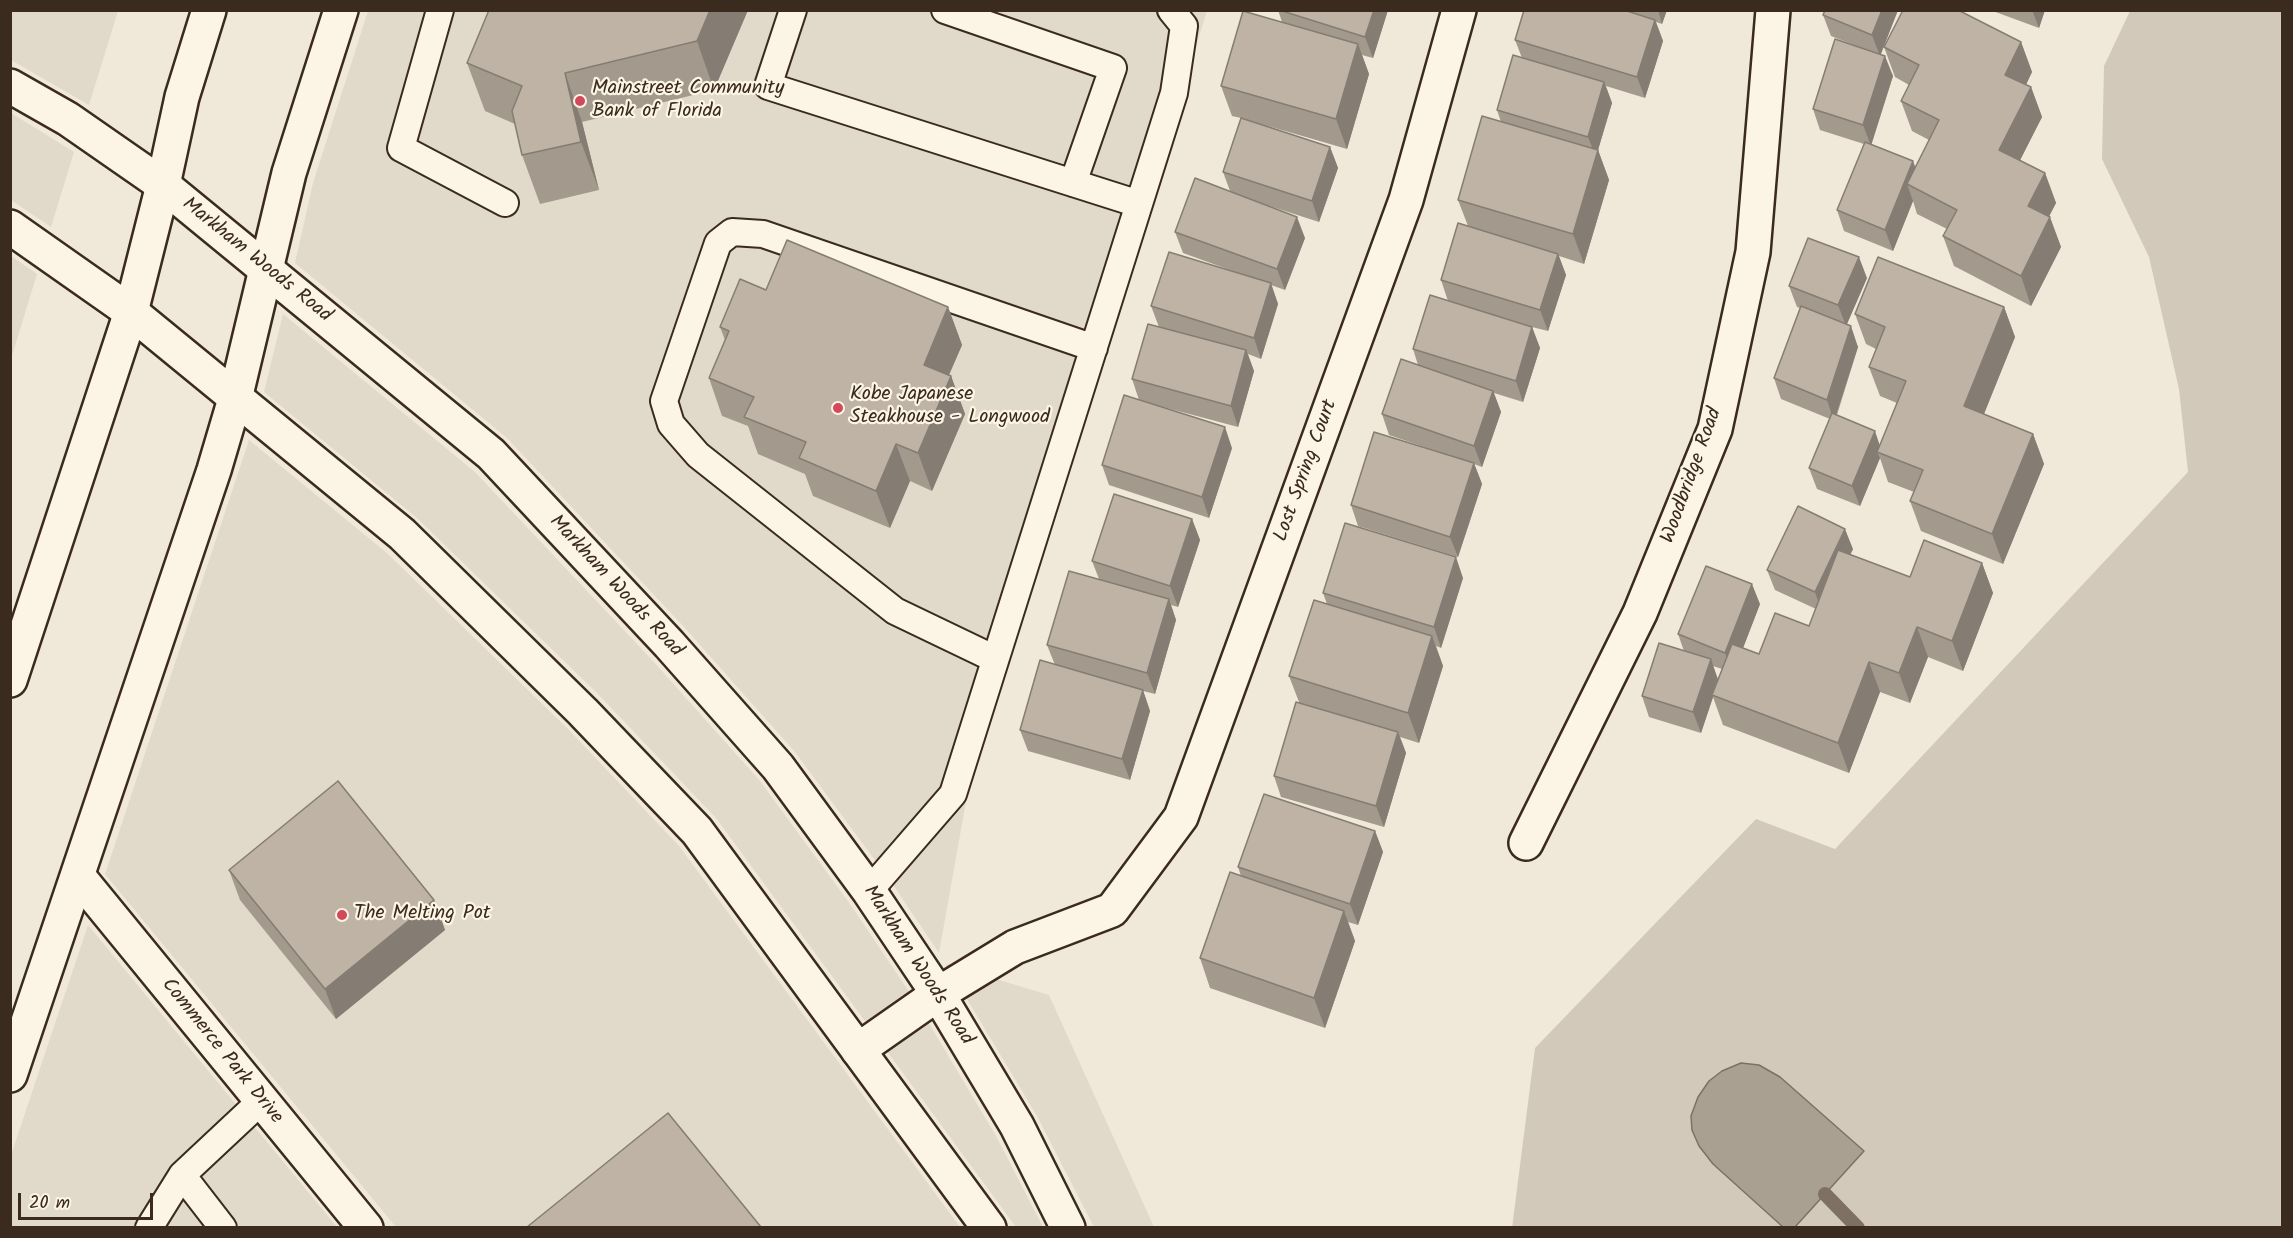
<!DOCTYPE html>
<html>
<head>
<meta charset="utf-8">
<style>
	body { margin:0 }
	#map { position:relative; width:2293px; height:1238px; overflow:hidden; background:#f0e9d9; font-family:Kalam,sans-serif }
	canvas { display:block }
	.frame { position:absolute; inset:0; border:12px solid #3b2a1e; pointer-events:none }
	.scale { position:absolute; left:18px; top:1193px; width:135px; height:27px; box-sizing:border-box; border:3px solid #3b2a1e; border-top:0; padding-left:8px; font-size:18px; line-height:21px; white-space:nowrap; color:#3b2a1e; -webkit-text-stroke:4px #fcf5e5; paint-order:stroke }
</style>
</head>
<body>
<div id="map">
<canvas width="2293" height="1238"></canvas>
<div class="frame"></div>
<div class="scale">20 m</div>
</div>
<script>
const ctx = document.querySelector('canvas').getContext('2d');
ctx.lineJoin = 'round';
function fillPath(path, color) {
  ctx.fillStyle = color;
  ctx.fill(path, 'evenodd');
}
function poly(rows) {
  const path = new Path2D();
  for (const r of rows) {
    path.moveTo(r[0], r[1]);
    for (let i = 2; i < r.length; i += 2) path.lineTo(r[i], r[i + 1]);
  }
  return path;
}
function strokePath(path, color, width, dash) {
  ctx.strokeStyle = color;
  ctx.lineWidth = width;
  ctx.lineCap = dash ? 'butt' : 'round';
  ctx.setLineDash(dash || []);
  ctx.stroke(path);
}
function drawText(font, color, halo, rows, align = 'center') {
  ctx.font = font + ' Kalam,sans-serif';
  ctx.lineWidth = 4.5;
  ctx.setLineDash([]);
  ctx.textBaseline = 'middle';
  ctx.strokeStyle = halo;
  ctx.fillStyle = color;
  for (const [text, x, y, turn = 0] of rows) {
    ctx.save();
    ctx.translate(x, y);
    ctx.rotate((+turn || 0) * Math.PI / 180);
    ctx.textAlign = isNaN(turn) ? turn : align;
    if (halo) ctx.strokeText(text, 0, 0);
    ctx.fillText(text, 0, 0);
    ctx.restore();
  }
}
fillPath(poly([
	[11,10,118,11,89,105,11,60],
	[368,11,1207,11,973,762,939,953,889,879,795,752,685,628,507,438,295,263,313,183],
	[11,113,74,152,51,227,11,200],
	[11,256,37,274,11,359],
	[283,314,475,472,652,660,760,781,850,904,918,1005,996,1136,1043,1227,1016,1227,716,818,598,694,417,518,264,392],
	[249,440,387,553,567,728,679,846,960,1227,396,1227,105,874],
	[88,925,337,1227,11,1228,11,1155],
	[946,964,1049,995,1154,1227,1094,1227,1037,1116]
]), '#e1d9c9');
fillPath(poly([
	[2130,11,2282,11,2282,1227,1512,1228,1535,1048,1756,819,1835,849,2188,472,2179,389,2149,257,2102,159,2104,66]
]), '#d2c9ba');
const water = poly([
	[1741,1063,1759,1065,1780,1077,1864,1151,1795,1227,1783,1227,1713,1164,1699,1146,1692,1130,1691,1116,1698,1097,1709,1081,1722,1071,1741,1063]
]);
fillPath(water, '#aaa091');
strokePath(water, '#7e7163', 1.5);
strokePath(poly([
	[1825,1194,1858,1228]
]), '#7e7163', 14);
const lane = poly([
	[440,10,401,148,505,203],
	[793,10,768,86,1139,204],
	[945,10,1113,68,1073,183],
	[995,659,895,611,698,455,671,424,664,401,718,243,732,232,763,234,1094,348],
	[869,891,953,794,1174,93,1184,26,1171,10],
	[182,1175,223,1228],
	[149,1228,182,1175,261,1101]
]);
const street = poly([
	[1526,843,1640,613,1715,429,1753,252,1773,10],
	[78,876,366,1228],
	[858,1050,938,994,1015,947,1112,910,1181,817,1406,200,1459,10]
]);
const secondary = poly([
	[10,86,68,119,163,185,491,454,669,644,778,767,869,891,938,994,1017,1126,1068,1228],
	[10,227,131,312,402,534,583,712,697,831,989,1228]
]);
const primary = poly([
	[10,680,131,312,163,185,182,97,209,10],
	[10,1075,214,470,235,399,289,173,341,10]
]);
strokePath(lane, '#3b2a1e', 30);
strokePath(street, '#3b2a1e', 38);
strokePath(secondary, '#3b2a1e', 38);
strokePath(primary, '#3b2a1e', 38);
strokePath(lane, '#fcf5e5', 26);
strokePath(street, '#fcf5e5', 33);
strokePath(secondary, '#fcf5e5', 33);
strokePath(primary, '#fcf5e5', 33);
fillPath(poly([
	[748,10,714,90,582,122,599,190,540,204,522,155,515,124,485,111,467,63],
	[1278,10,1388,10,1373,58,1362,55,1369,74,1347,149,1261,124,1330,147,1338,168,1319,222,1257,202,1305,238,1285,290,1271,285,1278,304,1261,359,1248,354,1254,371,1238,427,1148,403,1232,448,1209,518,1109,485,1102,465,1139,400,1132,379,1159,327,1151,306,1241,274,1183,253,1175,232,1230,191,1223,172,1241,118,1232,116,1221,86,1282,22],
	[1524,10,1667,10,1662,24,1656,22,1663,41,1645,98,1606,86,1612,103,1598,150,1609,180,1584,264,1559,256,1566,275,1548,331,1532,327,1540,348,1523,402,1494,393,1501,412,1482,467,1474,464,1482,484,1458,557,1358,526,1351,505,1448,455,1389,435,1382,414,1418,365,1413,349,1448,301,1441,280,1468,226,1458,200,1501,122,1497,110,1522,58,1515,40],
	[1898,10,1881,54,1893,76,1871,144,1915,167,1929,140,1912,131,1901,101,1909,85,1895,77,1884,47,2021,42,2032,72,2026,85,2031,87,2042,117,2020,160,2045,173,2056,203,2049,216,2061,247,2031,306,1954,266,1943,236,1947,229,1917,214,1913,201,1893,251,1844,231,1837,210,1864,144,1820,130,1813,109,1859,47,1831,36,1823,15],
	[1990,10,2045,10,2039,28],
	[1867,278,1847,324,1858,347,1837,415,1880,446,1897,403,1880,396,1869,367,1876,349,1866,344,1855,314,2004,307,2015,337,1984,414,2033,434,2044,464,2003,564,1921,531,1910,501,1914,492,1888,482,1880,458,1860,506,1817,489,1809,468,1830,419,1781,399,1774,378,1800,308,1797,307,1789,286],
	[766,290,948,307,962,345,949,375,951,376,965,414,932,491,910,481,890,528,813,496,805,474,758,454,748,426,722,416,709,378,725,340,720,327],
	[1192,519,1200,540,1178,607,1171,605,1176,620,1155,694,1143,691,1150,711,1130,780,1028,751,1020,730,1055,665,1047,645,1099,579,1092,561],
	[1853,549,1850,555,1910,577,1982,563,1993,593,1963,671,1928,657,1910,703,1880,692,1849,773,1723,725,1713,697,1701,733,1649,717,1642,696,1684,651,1678,634,1760,604,1743,648,1759,654,1809,626,1816,609,1775,590,1767,570],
	[1713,666,1722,669,1718,679],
	[1463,578,1441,648,1436,646,1443,666,1419,743,1400,737,1406,753,1384,827,1281,797,1274,776,1299,702,1289,676,1327,604,1323,593],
	[1375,831,1383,852,1358,925,1348,922,1355,941,1325,1028,1210,988,1200,958,1241,876,1238,867],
	[229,870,434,900,445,930,336,1019,240,900]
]), '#a39a8d');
fillPath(poly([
	[710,10,748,10,714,90,697,41],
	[1374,10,1388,10,1373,58,1365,37],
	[1658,10,1667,10,1662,24],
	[1882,10,1898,10,1880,56,1872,35],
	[2032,10,2045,10,2039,28],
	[1655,20,1663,41,1645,98,1637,77],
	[2021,42,2032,72,2016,105,2005,75],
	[1358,44,1369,74,1347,149,1336,119],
	[1885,56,1893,76,1871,146,1863,125],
	[565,73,582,122,599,190,581,142],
	[1604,82,1612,103,1598,150,1609,180,1584,264,1573,234,1596,157,1588,137],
	[2031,87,2042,117,2010,180,1999,150],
	[1330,147,1338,168,1319,222,1312,201],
	[1913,161,1921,182,1907,184,1913,201,1893,251,1885,230],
	[2045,173,2056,203,2039,236,2028,206],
	[1297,217,1305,238,1285,290,1277,269],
	[2050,217,2061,247,2031,306,2021,276],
	[1558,254,1566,275,1548,331,1540,310],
	[1859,257,1867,278,1846,326,1838,305],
	[1271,283,1278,304,1261,359,1254,338],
	[948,307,962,345,937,402,924,365],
	[2004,307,2015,337,1975,436,1964,406],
	[1851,326,1858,347,1834,421,1827,400],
	[1532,327,1540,348,1523,402,1516,381],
	[1246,350,1254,371,1238,427,1231,406],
	[951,376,965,414,932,491,918,453],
	[1493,391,1501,412,1482,467,1474,446],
	[1225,427,1232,448,1209,518,1202,497],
	[1875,431,1882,452,1877,452,1880,458,1860,506,1852,486],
	[2033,434,2044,464,2003,564,1992,534],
	[896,444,910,481,890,528,876,491],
	[1474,463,1482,484,1458,557,1450,537],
	[1192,519,1200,540,1178,607,1170,586],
	[1845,529,1853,549,1822,613,1815,592],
	[1456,557,1463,578,1441,648,1434,627],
	[1982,563,1993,593,1963,671,1952,641],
	[1752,584,1760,604,1733,674,1725,653],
	[1169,599,1176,620,1155,694,1147,673],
	[1917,627,1928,657,1910,703,1899,673],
	[1432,636,1443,666,1419,743,1408,713],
	[1711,659,1718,680,1712,695,1713,697,1701,733,1693,712],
	[1869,662,1880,692,1849,773,1838,743],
	[1143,690,1150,711,1130,780,1122,759],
	[1398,732,1406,753,1384,827,1376,806],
	[1375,831,1383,852,1358,925,1350,904],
	[434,900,445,930,336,1019,325,989],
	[1344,911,1355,941,1325,1028,1314,998]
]), '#857d73');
const building = poly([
	[489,10,710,10,697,41,565,73,581,142,522,155,512,111,522,86,467,63,489,10],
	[1279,10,1374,10,1365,37,1279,10],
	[1524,10,1624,10,1655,20,1637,77,1515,40,1524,10],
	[1825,10,1882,10,1872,35,1823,15,1825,10],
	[1903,10,1958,10,2021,42,2005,75,2031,87,1999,150,2045,173,2028,206,2050,217,2021,276,1943,236,1957,210,1907,184,1939,120,1901,101,1919,65,1884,47,1903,10],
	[1243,11,1358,44,1336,119,1221,86,1243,11],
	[1835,39,1885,56,1863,125,1813,109,1835,39],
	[1513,55,1604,82,1588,137,1497,110,1513,55],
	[1482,116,1598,150,1573,234,1458,200,1482,116],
	[1241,118,1330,147,1312,201,1223,172,1241,118],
	[1865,142,1913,161,1885,230,1837,210,1865,142],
	[1195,178,1297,217,1277,269,1175,232,1195,178],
	[1458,223,1558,254,1540,310,1441,280,1458,223],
	[1808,238,1859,257,1838,305,1789,286,1808,238],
	[787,240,948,307,924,365,951,376,918,453,896,444,876,491,799,458,806,442,744,417,754,397,709,378,729,331,720,327,740,279,766,290,787,240],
	[1169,252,1271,283,1254,338,1151,306,1169,252],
	[1878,257,2004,307,1964,406,2033,434,1992,534,1910,501,1923,470,1877,452,1906,381,1869,367,1885,327,1855,314,1878,257],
	[1430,295,1532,327,1516,381,1413,349,1430,295],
	[1801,306,1851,326,1827,400,1774,378,1801,306],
	[1148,324,1246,350,1231,406,1132,379,1148,324],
	[1401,359,1493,391,1474,446,1382,414,1401,359],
	[1124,395,1225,427,1202,497,1102,465,1124,395],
	[1832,413,1875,431,1852,486,1809,468,1832,413],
	[1374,432,1474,463,1450,537,1351,505,1374,432],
	[1114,494,1192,519,1170,586,1092,561,1114,494],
	[1798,506,1845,529,1815,592,1767,570,1798,506],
	[1345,523,1456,557,1434,627,1323,593,1345,523],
	[1924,540,1982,563,1952,641,1917,627,1899,673,1869,662,1838,743,1712,695,1732,644,1759,654,1775,613,1809,626,1838,550,1910,577,1924,540],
	[1706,566,1752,584,1725,653,1678,634,1706,566],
	[1069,571,1169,599,1147,673,1047,645,1069,571],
	[1314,600,1432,636,1408,713,1289,676,1314,600],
	[1659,643,1711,659,1693,712,1642,696,1659,643],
	[1040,660,1143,690,1122,759,1020,730,1040,660],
	[1296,702,1398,732,1376,806,1274,776,1296,702],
	[338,781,434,900,325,989,229,870,338,781],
	[1264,794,1375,831,1350,904,1238,867,1264,794],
	[1230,872,1344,911,1314,998,1200,958,1230,872],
	[668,1113,761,1227,527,1227,668,1113]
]);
fillPath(building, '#beb3a4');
strokePath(building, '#857d73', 1.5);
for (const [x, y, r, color] of [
	[580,101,6,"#d1495b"],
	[838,408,6,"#d1495b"],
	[342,915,6,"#d1495b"]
]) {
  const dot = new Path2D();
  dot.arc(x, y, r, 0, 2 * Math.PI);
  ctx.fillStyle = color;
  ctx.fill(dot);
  strokePath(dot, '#fcf5e5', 2);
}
drawText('20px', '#3b2a1e', '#fcf5e5', [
	["Mainstreet Community",592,90],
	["Bank of Florida",592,113],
	["Kobe Japanese",850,396],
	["Steakhouse - Longwood",850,419],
	["The Melting Pot",354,915]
], 'left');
drawText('20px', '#3b2a1e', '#fcf5e5', [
	["Markham Woods Road",256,261,39],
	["Lost Spring Court",1307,471,-70],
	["Woodbridge Road",1693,476,-70],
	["Markham Woods Road",615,587,47],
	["Markham Woods Road",917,966,57],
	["Commerce Park Drive",221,1052,51]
]);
</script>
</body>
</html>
